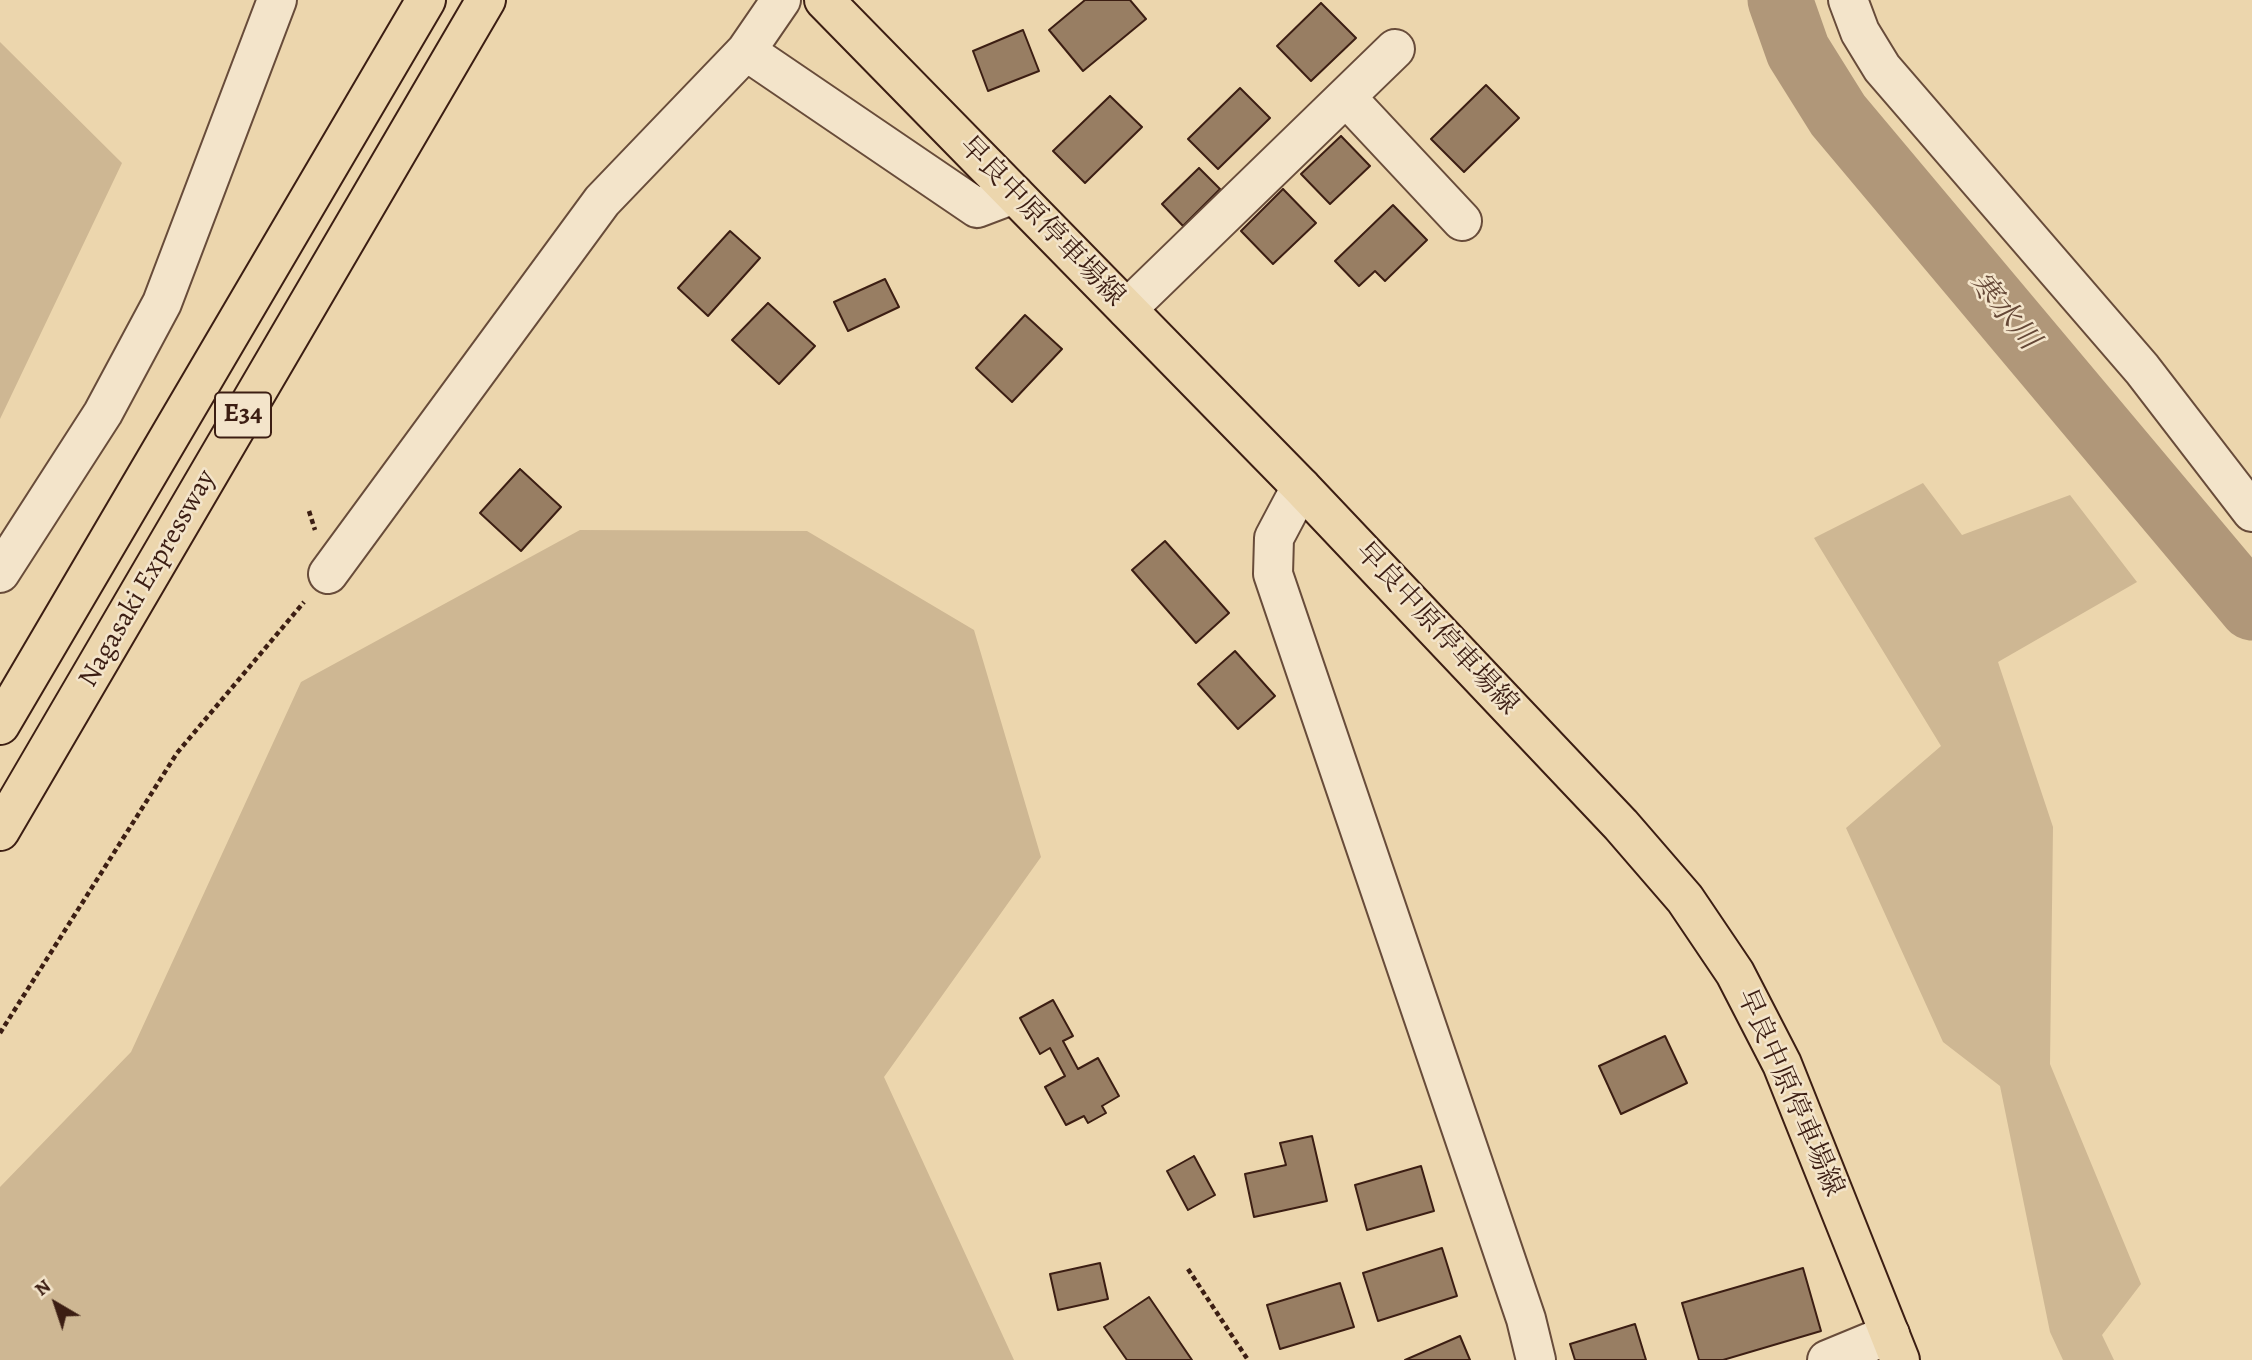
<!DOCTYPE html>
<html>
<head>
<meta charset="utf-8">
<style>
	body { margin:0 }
	#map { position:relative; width:2252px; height:1360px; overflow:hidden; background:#ecd6ad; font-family:Alegreya,serif }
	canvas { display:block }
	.north { position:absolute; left:21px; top:1269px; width:70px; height:70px; -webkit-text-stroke:5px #f3e4ca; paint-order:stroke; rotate:321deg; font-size:19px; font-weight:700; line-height:28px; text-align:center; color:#3c1e13 }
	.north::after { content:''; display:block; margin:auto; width:24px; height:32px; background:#3c1e13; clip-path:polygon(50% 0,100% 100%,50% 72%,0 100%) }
</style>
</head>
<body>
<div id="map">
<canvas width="2252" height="1360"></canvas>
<div class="north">N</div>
</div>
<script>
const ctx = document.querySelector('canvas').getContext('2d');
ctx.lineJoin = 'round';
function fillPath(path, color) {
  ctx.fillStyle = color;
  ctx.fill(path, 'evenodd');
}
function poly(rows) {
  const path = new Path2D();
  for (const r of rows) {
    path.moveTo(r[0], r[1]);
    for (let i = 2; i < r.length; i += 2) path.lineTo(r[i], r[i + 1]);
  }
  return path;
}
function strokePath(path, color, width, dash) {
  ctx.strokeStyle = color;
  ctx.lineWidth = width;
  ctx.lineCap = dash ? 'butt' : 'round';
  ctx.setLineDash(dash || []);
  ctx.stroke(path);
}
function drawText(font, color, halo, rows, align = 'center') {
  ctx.font = font + ' Alegreya,"Noto Serif JP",serif';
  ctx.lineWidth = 5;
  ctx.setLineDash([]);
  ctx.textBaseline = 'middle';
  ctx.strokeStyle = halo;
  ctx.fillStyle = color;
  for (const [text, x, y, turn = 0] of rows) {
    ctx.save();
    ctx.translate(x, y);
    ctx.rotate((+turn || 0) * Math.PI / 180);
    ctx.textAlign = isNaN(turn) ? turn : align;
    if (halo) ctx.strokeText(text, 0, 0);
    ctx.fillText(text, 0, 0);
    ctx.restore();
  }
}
fillPath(poly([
	[0,42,122,163,0,419],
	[1923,483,1962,535,2070,495,2137,582,1998,662,2053,827,2050,1064,2141,1284,2102,1335,2114,1360,2063,1360,2050,1332,2000,1086,1943,1042,1846,828,1941,746,1814,538],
	[580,530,807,531,974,630,1041,857,884,1077,1014,1360,0,1360,0,1187,131,1052,301,682]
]), '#ceb793');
strokePath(poly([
	[1780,0,1798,51,1838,115,2252,608]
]), '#b09779', 65);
const building = poly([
	[1085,0,1130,0,1146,19,1083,71,1049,30,1085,0],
	[1321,3,1356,38,1311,81,1277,46,1321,3],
	[1023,30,1039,71,988,91,973,51,1023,30],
	[1486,85,1519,118,1464,172,1431,139,1486,85],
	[1240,88,1270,118,1218,169,1188,139,1240,88],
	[1110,96,1142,127,1085,183,1053,151,1110,96],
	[1341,136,1370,166,1330,204,1301,174,1341,136],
	[1199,168,1220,189,1183,226,1162,204,1199,168],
	[1283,189,1316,223,1273,264,1241,231,1283,189],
	[1393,205,1427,240,1385,281,1375,271,1359,286,1335,261,1393,205],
	[730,231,760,258,708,316,678,288,730,231],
	[885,279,899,307,848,331,834,302,885,279],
	[768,303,815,346,779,384,732,340,768,303],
	[1025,315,1062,349,1012,402,976,368,1025,315],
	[520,469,561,507,521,551,480,513,520,469],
	[1165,541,1229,613,1196,643,1132,570,1165,541],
	[1235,651,1275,696,1238,729,1198,684,1235,651],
	[1053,1000,1073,1036,1063,1041,1078,1069,1098,1058,1119,1096,1102,1106,1106,1113,1088,1123,1084,1116,1066,1125,1045,1087,1065,1076,1050,1048,1040,1054,1020,1018,1053,1000],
	[1665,1036,1687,1083,1621,1114,1599,1066,1665,1036],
	[1312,1136,1327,1201,1254,1217,1245,1174,1286,1165,1280,1143,1312,1136],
	[1194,1156,1215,1195,1188,1210,1167,1171,1194,1156],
	[1421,1166,1434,1211,1367,1230,1355,1185,1421,1166],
	[1442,1248,1457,1296,1378,1321,1363,1273,1442,1248],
	[1100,1263,1108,1299,1058,1310,1050,1274,1100,1263],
	[1803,1268,1821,1331,1723,1360,1699,1360,1682,1303,1803,1268],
	[1340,1283,1354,1327,1280,1349,1267,1305,1340,1283],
	[1149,1297,1192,1360,1127,1360,1104,1327,1149,1297],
	[1635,1324,1646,1360,1575,1360,1570,1344,1635,1324],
	[1460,1336,1470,1360,1405,1360,1460,1336]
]);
fillPath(building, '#987e63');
strokePath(building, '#3c1e13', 2);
const minor = poly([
	[1848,0,1860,32,1882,68,2142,369,2252,512],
	[746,51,977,208,1014,194],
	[1346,97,1462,221],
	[1127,309,1395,49],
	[1301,487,1274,538,1273,574,1526,1319,1536,1360],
	[0,573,103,413,162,303,277,0],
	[328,574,602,201,746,51,781,0],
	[1827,1360,1890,1334]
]);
const major = poly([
	[824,0,1301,487,1621,825,1685,899,1735,973,1782,1064,1900,1360]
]);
const highway = poly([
	[0,725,426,0],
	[0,831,486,0]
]);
strokePath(minor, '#684c3a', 42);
strokePath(major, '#3c1e13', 42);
strokePath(highway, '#3c1e13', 42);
strokePath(poly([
	[309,511,315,530],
	[0,1033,177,753,304,602],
	[1188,1269,1248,1360]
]), '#3c1e13', 4.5, [5, 3.5]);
strokePath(minor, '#f3e4ca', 38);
strokePath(major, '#ecd6ad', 38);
strokePath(highway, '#ecd6ad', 38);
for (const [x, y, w] of [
	[243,415,56]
]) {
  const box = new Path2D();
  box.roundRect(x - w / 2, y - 22.5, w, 45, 5);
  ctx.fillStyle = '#f3e4ca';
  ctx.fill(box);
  strokePath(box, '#3c1e13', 2);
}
drawText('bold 26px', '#3c1e13', null, [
	["E34",243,415]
]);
drawText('28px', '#3c1e13', '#f3e4ca', [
	["早良中原停車場線",1041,222,46],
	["Nagasaki Expressway",148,579,-60],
	["早良中原停車場線",1436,629,47],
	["早良中原停車場線",1789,1093,66]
]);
drawText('italic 30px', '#654837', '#f3e4ca', [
	["寒水川",2003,312,50]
]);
</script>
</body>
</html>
